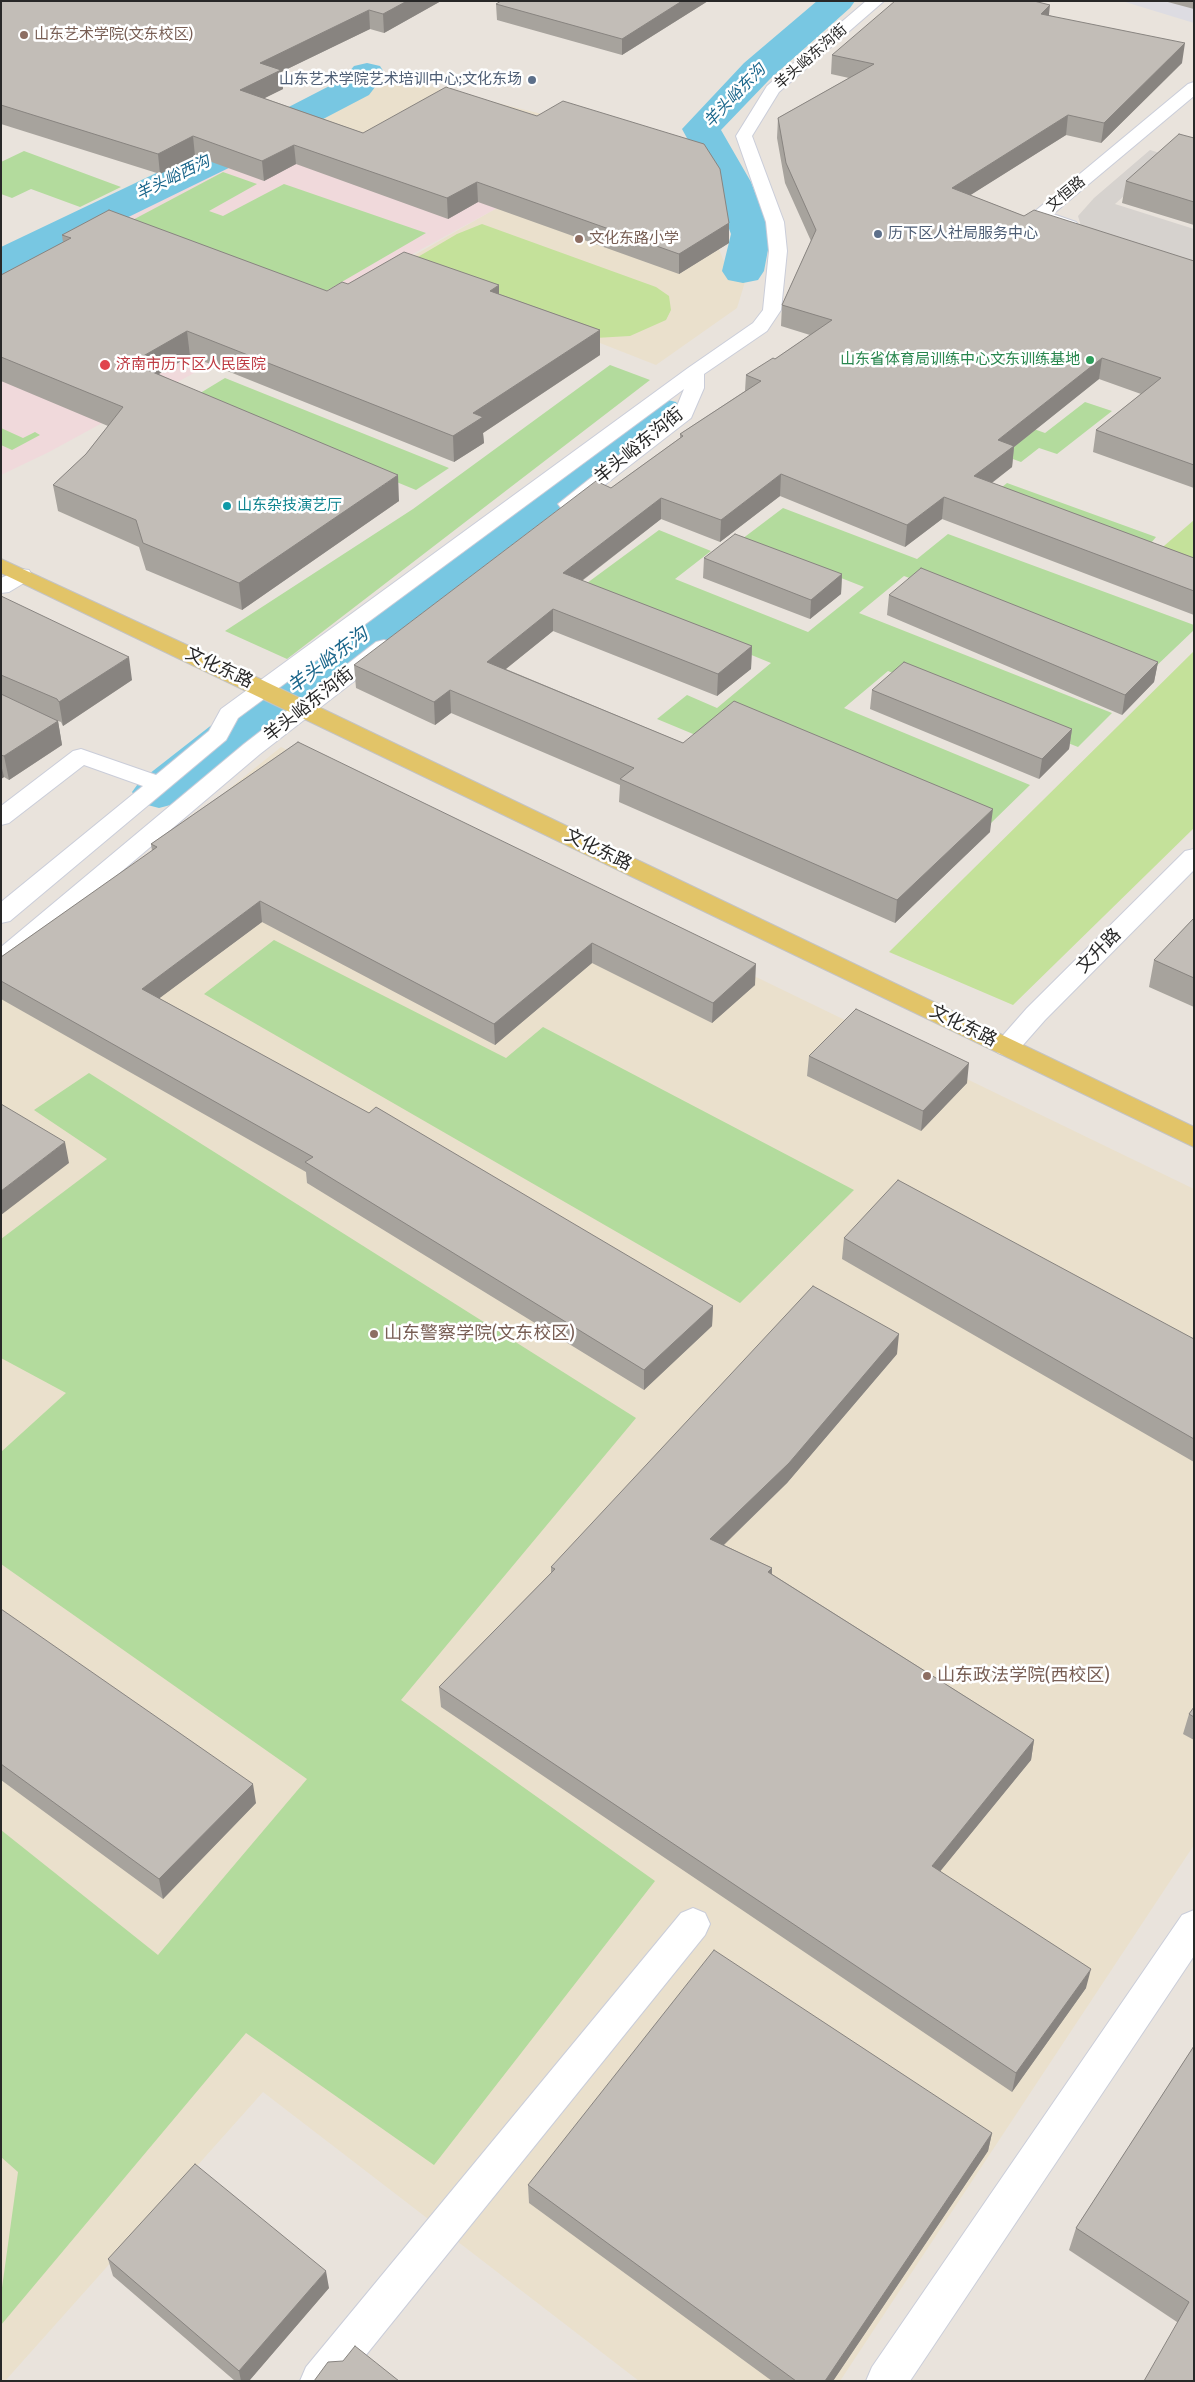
<!DOCTYPE html>
<html>
<head>
<meta charset="utf-8">
<style>
	body { margin:0 }
	#map { position:relative; width:1195px; height:2382px; overflow:hidden; background:#e9e3dc; font-family:"Fira Sans Condensed",sans-serif }
	canvas { display:block }
	.frame { position:absolute; inset:0; border:2px solid #282828; pointer-events:none }
</style>
</head>
<body>
<div id="map">
<canvas width="1195" height="2382"></canvas>
<div class="frame"></div>
</div>
<script>
const ctx = document.querySelector('canvas').getContext('2d');
ctx.lineJoin = 'round';
function fillPath(path, color) {
  ctx.fillStyle = color;
  ctx.fill(path, 'evenodd');
}
function poly(rows) {
  const path = new Path2D();
  for (const r of rows) {
    path.moveTo(r[0], r[1]);
    for (let i = 2; i < r.length; i += 2) path.lineTo(r[i], r[i + 1]);
  }
  return path;
}
function strokePath(path, color, width, dash) {
  ctx.strokeStyle = color;
  ctx.lineWidth = width;
  ctx.lineCap = dash ? 'butt' : 'round';
  ctx.setLineDash(dash || []);
  ctx.stroke(path);
}
function drawText(font, color, halo, rows, align = 'center') {
  ctx.font = font + ' "Fira Sans Condensed","Noto Sans SC",sans-serif';
  ctx.lineWidth = 5;
  ctx.setLineDash([]);
  ctx.textBaseline = 'middle';
  ctx.strokeStyle = halo;
  ctx.fillStyle = color;
  for (const [text, x, y, turn = 0] of rows) {
    ctx.save();
    ctx.translate(x, y);
    ctx.rotate((+turn || 0) * Math.PI / 180);
    ctx.textAlign = isNaN(turn) ? turn : align;
    if (halo) ctx.strokeText(text, 0, 0);
    ctx.fillText(text, 0, 0);
    ctx.restore();
  }
}
fillPath(poly([
	[1122,1,1194,1,1194,23]
]), '#dddce2');
fillPath(poly([
	[384,75,554,117,705,214,727,269,748,272,737,308,656,365,399,264,509,201,295,127],
	[281,747,1194,1189,1194,1845,840,2381,639,2381,263,2092,5,2381,1,2381,1,973]
]), '#eae0cc');
fillPath(poly([
	[295,127,510,201,49,452,1,475,1,277]
]), '#f0d9db');
fillPath(poly([
	[24,151,121,187,80,207,31,189,12,198,1,194,1,162],
	[223,172,257,184,209,211,223,216,284,184,426,233,321,294,127,223],
	[818,351,1045,433,1085,402,1112,411,1057,454,1039,448,1021,462,784,375],
	[610,365,650,380,287,659,225,631,413,509],
	[225,378,449,468,416,490,192,398],
	[1,428,23,438,35,432,40,435,12,450,1,445],
	[1007,483,1156,537,1142,554,990,497],
	[783,508,917,559,948,534,1194,625,1194,630,1152,670,904,576,859,613,1112,713,1078,747,888,671,844,708,1030,785,990,824,698,736,657,719,687,695,717,708,771,663,583,586,659,530,711,551,675,579,808,632,864,587,742,539],
	[274,940,506,1058,543,1027,854,1190,740,1303,204,994],
	[89,1073,636,1418,401,1700,655,1881,434,2165,246,2033,1,2325,1,2295,18,2172,1,2157,1,1830,158,1955,307,1779,1,1564,1,1452,66,1393,1,1358,1,1239,107,1159,34,1110]
]), '#b3db9d');
fillPath(poly([
	[482,224,656,287,669,296,671,310,666,320,630,336,595,338,411,261,457,234],
	[1194,520,1194,568,1157,552],
	[1194,651,1194,828,1013,1005,889,952]
]), '#c4e19a');
fillPath(poly([
	[1150,150,1169,156,1115,204,1194,229,1194,264,1081,226,1078,216,1094,198]
]), '#d6d2ce');
fillPath(poly([
	[817,1,855,1,850,8,770,79,721,130,751,182,771,234,764,271,758,280,743,283,728,280,722,271,731,234,711,182,682,129,744,63,817,1],
	[367,63,380,66,385,74,369,95,241,162,16,272,1,275,1,247,213,146,343,79,354,66,367,63],
	[660,398,676,402,682,411,676,420,277,724,178,803,159,808,140,803,132,792,140,781,241,702,644,402,660,398]
]), '#78c7e2');
const minor = poly([
	[866,1,884,1,779,92,752,136,784,222,787,251,781,310,767,331,704,374,704,388,691,418,575,508,568,510,561,508,558,504,675,411,684,389,238,718,226,740,10,921,1,923,1,902,143,786,84,765,9,823,1,825,1,806,73,751,81,749,156,775,209,731,221,709,688,368,753,323,763,310,769,251,766,222,736,136,767,86,866,1],
	[1194,82,1194,96,1053,214,1076,222,1079,226,1076,230,1070,231,1034,220,1031,216,1034,212,1188,84,1194,82],
	[21,569,29,570,32,575,29,580,9,592,1,593,1,578,21,569],
	[384,640,392,642,395,647,392,652,260,754,10,966,1,968,1,947,244,744,376,642,384,640],
	[1194,849,1194,870,1045,1020,1016,1053,1007,1056,998,1053,994,1047,998,1041,1027,1008,1185,851,1194,849],
	[693,1908,705,1913,710,1924,705,1935,345,2381,300,2381,306,2367,681,1913,693,1908],
	[1194,1910,1194,1956,910,2381,866,2381,872,2367,1182,1915,1194,1910]
]);
const major = poly([
	[1,559,258,678,1194,1127,1194,1147,1,573,1,559]
]);
strokePath(minor, '#cacdd9', 2);
strokePath(major, '#c3c3c3', 2);
fillPath(minor, '#fff');
fillPath(major, '#e2c468');
fillPath(poly([
	[1,1,441,1,384,33,370,29,281,72,283,89,264,98,363,133,729,223,729,243,679,274,478,202,448,219,296,164,264,181,195,156,160,174,1,124],
	[708,1,622,55,497,20,496,4],
	[1164,1,1194,1,1194,9],
	[1049,15,1182,63,1101,143,1066,135,970,195,1024,216,1194,261,1194,488,1093,452,1096,430,1141,394,1099,379,1014,447,1012,467,992,483,1194,558,1194,615,942,519,905,547,780,496,720,542,661,519,582,581,752,646,751,669,717,696,553,631,506,669,683,743,990,832,895,923,619,802,620,785,451,713,435,725,356,688,354,665,611,488,680,438,680,434,745,391,746,375,775,359,810,335,781,326,782,305,811,241,785,183,777,138,778,118,849,78,831,74,832,55],
	[1194,138,1194,225,1122,203,1126,181],
	[62,235,327,291,348,284,499,294,600,330,600,355,483,433,484,443,454,462,190,356,159,374,399,501,242,610,146,570,139,547,58,511,53,485,86,454,108,426,1,381,1,275,63,243],
	[704,558,842,574,841,594,810,619,703,578],
	[889,595,1158,662,1154,682,1122,715,887,615],
	[1,596,132,680,63,726,61,722,58,721,62,745,9,780,4,777,1,779],
	[872,690,1072,729,1069,749,1039,779,870,709],
	[298,742,755,985,712,1023,592,963,495,1045,262,922,159,998,713,1306,712,1326,644,1390,307,1183,306,1172,1,999,1,957,152,851,151,844],
	[1194,918,1194,1007,1149,987,1154,960],
	[809,1056,967,1083,921,1131,807,1076],
	[844,1238,1194,1339,1194,1462,842,1259],
	[897,1354,787,1483,724,1545,772,1568,772,1574,1034,1740,1031,1760,940,1871,1086,1988,1012,2092,441,1707,439,1687,551,1573,551,1567],
	[1,1609,256,1803,163,1899,1,1780],
	[1194,1707,1194,1740,1183,1734,1189,1714],
	[1194,2046,1194,2381,1177,2322,1069,2250,1076,2228],
	[992,2133,988,2151,833,2381,772,2381,529,2203,528,2185],
	[108,2259,329,2288,249,2381,235,2381,113,2276]
]), '#a7a39d');
fillPath(poly([
	[407,1,441,1,384,33,383,14],
	[682,1,708,1,622,55,622,39],
	[1050,5,1048,24,1041,14],
	[369,10,370,29,281,72,283,89,241,110,240,90,260,63],
	[1185,43,1182,63,1101,143,1104,123],
	[1068,115,1066,135,950,208,952,188],
	[193,136,195,156,160,174,158,154],
	[294,145,296,164,264,181,262,161],
	[477,182,478,202,448,219,447,198],
	[729,223,729,243,679,274,679,254],
	[499,285,499,311,490,291],
	[600,330,600,355,483,433,484,443,454,462,453,436,473,413],
	[187,331,190,356,134,388,131,363],
	[1102,358,1099,379,1014,447,1012,467,972,498,974,476,998,440],
	[781,474,780,496,720,542,721,520],
	[398,475,399,501,242,610,239,583],
	[944,497,942,519,905,547,907,525],
	[661,498,661,519,563,595,563,573],
	[842,574,841,594,810,619,811,600],
	[553,609,553,631,487,684,487,662],
	[752,646,751,669,717,696,718,674],
	[129,657,132,680,63,726,59,702],
	[1158,662,1154,682,1122,715,1125,695],
	[450,690,451,713,435,725,434,702],
	[58,721,62,745,9,780,4,756],
	[1072,729,1069,749,1039,779,1042,759],
	[1,764,4,777,1,779],
	[993,809,990,832,895,923,897,900],
	[260,901,262,922,145,1009,142,989],
	[592,943,592,963,495,1045,494,1024],
	[756,964,755,985,712,1023,713,1003],
	[969,1063,967,1083,921,1131,923,1111],
	[65,1142,69,1163,1,1215,1,1191],
	[713,1306,712,1326,644,1390,644,1370],
	[899,1334,897,1354,787,1483,709,1559,710,1539],
	[772,1568,771,1588,768,1572],
	[1034,1740,1031,1760,929,1885,932,1866],
	[253,1784,256,1803,163,1899,159,1879],
	[1091,1969,1086,1988,1012,2092,1016,2073],
	[992,2133,988,2151,833,2381,825,2381],
	[326,2271,329,2288,249,2381,241,2381,239,2371]
]), '#888480');
const building = poly([
	[1,1,407,1,383,14,369,10,260,63,281,70,240,90,363,133,446,87,537,116,563,101,704,144,720,169,729,223,679,254,477,182,447,198,294,145,262,161,193,136,158,154,1,105,1,1],
	[501,1,682,1,622,39,496,4,501,1],
	[895,1,1034,1,1050,5,1041,14,1185,43,1104,123,1068,115,952,188,1024,216,1034,210,1194,261,1194,465,1096,430,1161,378,1102,358,998,440,1014,446,974,476,1194,558,1194,591,944,497,907,525,781,474,721,520,661,498,563,573,752,646,718,674,553,609,487,662,683,743,734,701,993,809,897,900,620,779,634,768,450,690,434,702,354,665,596,481,611,488,683,436,680,434,761,381,746,375,773,358,775,359,832,320,782,305,816,230,786,163,778,118,874,64,832,55,895,1],
	[1179,134,1194,138,1194,202,1126,181,1179,134],
	[109,210,327,291,342,282,348,284,404,252,499,285,490,291,600,330,473,413,483,417,453,436,187,331,131,363,398,475,239,583,143,543,136,520,53,485,86,454,123,407,1,357,1,275,71,238,62,235,109,210],
	[735,534,842,574,811,600,704,558,735,534],
	[921,568,1158,662,1125,695,889,595,921,568],
	[1,596,129,657,59,702,57,699,1,675,1,596],
	[904,662,1072,729,1042,759,872,690,904,662],
	[1,694,58,721,4,756,1,755,1,694],
	[298,742,756,964,713,1003,592,943,494,1024,260,901,142,989,369,1113,376,1107,713,1306,644,1370,305,1162,313,1157,1,981,1,957,157,847,151,844,298,742],
	[1194,918,1194,978,1154,960,1194,918],
	[856,1009,969,1063,923,1111,809,1056,856,1009],
	[1,1104,65,1142,1,1191,1,1104],
	[898,1180,1194,1339,1194,1439,844,1238,898,1180],
	[813,1286,899,1334,789,1463,710,1539,772,1568,768,1572,1034,1740,932,1866,1091,1969,1016,2073,439,1687,555,1569,551,1567,813,1286],
	[1,1609,253,1784,159,1879,1,1764,1,1609],
	[1194,1707,1194,1717,1189,1714,1194,1707],
	[714,1950,992,2133,825,2381,796,2381,528,2185,714,1950],
	[1194,2046,1194,2381,1144,2381,1189,2302,1076,2228,1194,2046],
	[195,2164,326,2271,239,2371,108,2259,195,2164],
	[355,2346,399,2381,314,2381,328,2362,343,2361,355,2346]
]);
fillPath(building, '#c2bdb7');
strokePath(building, '#888480', 1);
for (const [x, y, r, color] of [
	[24,35,5,"#8d6e63"],
	[532,80,5,"#5c6f8a"],
	[878,234,5,"#5c6f8a"],
	[579,239,5,"#8d6e63"],
	[1090,360,5,"#2e9e5b"],
	[105,365,6,"#e0444e"],
	[227,506,5,"#0f9aa8"],
	[374,1334,5,"#8d6e63"],
	[927,1676,5,"#8d6e63"]
]) {
  const dot = new Path2D();
  dot.arc(x, y, r, 0, 2 * Math.PI);
  ctx.fillStyle = color;
  ctx.fill(dot);
  strokePath(dot, '#fff', 2);
}
drawText('15px', '#785e54', '#fff', [
	["山东艺术学院(文东校区)",34,35],
	["文化东路小学",589,239]
], 'left');
drawText('15px', '#282828', '#fff', [
	["羊头峪东沟街",811,57,-41],
	["文恒路",1066,194,-40]
]);
drawText('15px', '#4e5e75', '#fff', [
	["山东艺术学院艺术培训中心;文化东场",522,80],
	["历下区人社局服务中心",888,234,"left"]
], 'right');
drawText('15px', '#27864d', '#fff', [
	["山东省体育局训练中心文东训练基地",1080,360]
], 'right');
drawText('15px', '#be3a42', '#fff', [
	["济南市历下区人民医院",116,365]
], 'left');
drawText('15px', '#0d838f', '#fff', [
	["山东杂技演艺厅",237,506]
], 'left');
drawText('italic 16px', '#1a668b', '#fff', [
	["羊头峪东沟",735,96,-46],
	["羊头峪西沟",173,178,-26]
]);
drawText('18px', '#282828', '#fff', [
	["羊头峪东沟街",639,446,-39],
	["文化东路",219,668,25],
	["羊头峪东沟街",309,705,-38],
	["文化东路",598,850,26],
	["文升路",1099,951,-45],
	["文化东路",963,1026,26]
]);
drawText('18px', '#785e54', '#fff', [
	["山东警察学院(文东校区)",384,1334],
	["山东政法学院(西校区)",937,1676]
], 'left');
drawText('italic 19px', '#1a668b', '#fff', [
	["羊头峪东沟",328,661,-37]
]);
</script>
</body>
</html>
